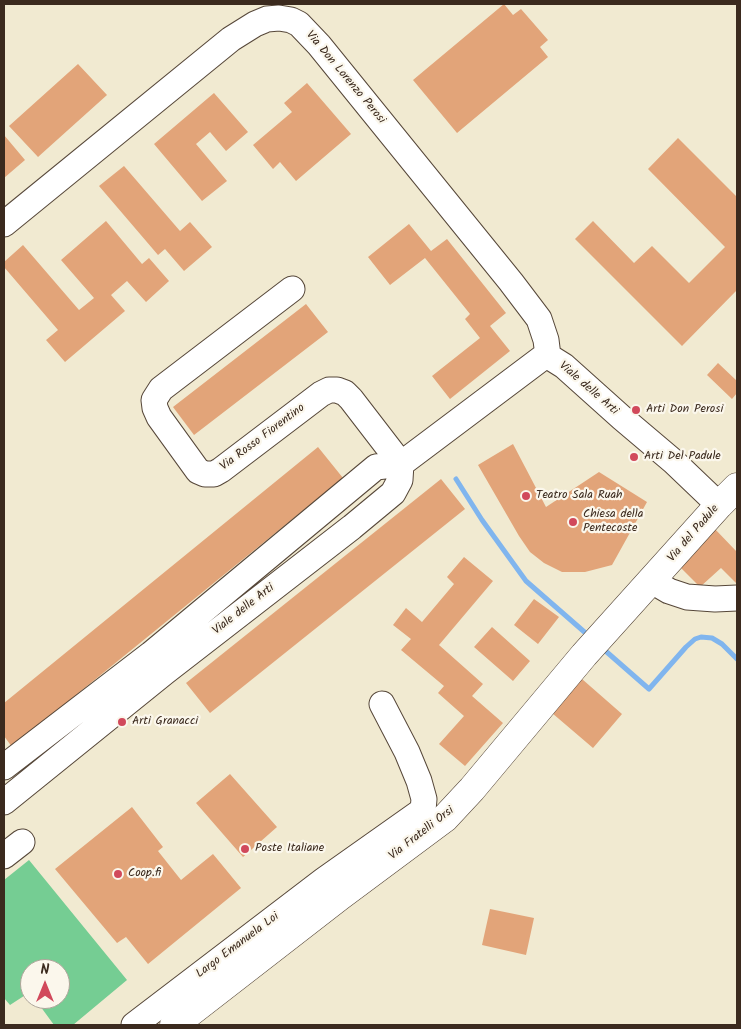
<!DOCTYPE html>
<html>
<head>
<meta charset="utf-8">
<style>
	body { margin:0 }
	#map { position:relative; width:741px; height:1029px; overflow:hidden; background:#f1ead1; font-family:Kalam,sans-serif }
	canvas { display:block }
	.frame { position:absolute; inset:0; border:5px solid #3b2a1e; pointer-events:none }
	.north { position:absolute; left:20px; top:959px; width:50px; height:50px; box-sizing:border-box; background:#fbf7ec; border:1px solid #aea59a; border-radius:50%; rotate:0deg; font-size:14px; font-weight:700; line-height:20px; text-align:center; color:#3b2a1e }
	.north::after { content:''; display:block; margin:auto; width:18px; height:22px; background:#d1495b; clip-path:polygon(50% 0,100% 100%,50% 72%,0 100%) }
</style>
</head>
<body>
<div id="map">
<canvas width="741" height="1029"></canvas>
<div class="frame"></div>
<div class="north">N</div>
</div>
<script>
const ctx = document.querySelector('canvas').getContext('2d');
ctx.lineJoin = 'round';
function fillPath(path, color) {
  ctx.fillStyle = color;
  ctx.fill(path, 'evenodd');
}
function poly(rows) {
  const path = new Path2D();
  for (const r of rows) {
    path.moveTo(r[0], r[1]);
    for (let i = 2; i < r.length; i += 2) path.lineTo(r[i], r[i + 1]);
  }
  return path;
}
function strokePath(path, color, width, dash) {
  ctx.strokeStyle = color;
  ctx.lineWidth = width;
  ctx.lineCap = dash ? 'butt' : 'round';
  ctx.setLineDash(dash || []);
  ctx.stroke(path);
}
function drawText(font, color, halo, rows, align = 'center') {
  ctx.font = font + ' Kalam,sans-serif';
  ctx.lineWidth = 4.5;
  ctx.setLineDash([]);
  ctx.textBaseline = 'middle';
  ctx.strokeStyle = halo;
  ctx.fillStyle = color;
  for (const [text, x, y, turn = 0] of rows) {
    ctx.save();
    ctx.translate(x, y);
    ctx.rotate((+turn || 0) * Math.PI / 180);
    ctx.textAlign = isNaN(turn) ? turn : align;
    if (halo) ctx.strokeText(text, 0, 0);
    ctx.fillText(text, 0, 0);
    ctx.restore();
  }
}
fillPath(poly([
	[29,860,127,980,73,1025,54,1025,35,999,60,999,60,969,30,969,30,992,10,1005,4,998,4,880]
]), '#75cd93');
strokePath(poly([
	[456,479,482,520,526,581,589,636],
	[601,647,649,689,686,647,695,639,701,637,712,638,722,644,737,659]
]), '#80b5ee', 5);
fillPath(poly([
	[504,4,513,15,521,9,548,40,540,47,548,57,457,133,413,80],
	[78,64,107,95,38,157,9,126],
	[307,83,351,134,296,181,280,162,273,169,253,145,292,112,284,103],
	[214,93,248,132,226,151,210,132,196,144,227,181,202,201,154,144],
	[4,135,25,160,4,178],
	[678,138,737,197,737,290,682,346,575,239,593,221,634,263,652,246,689,283,725,247,648,169],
	[124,166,180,231,190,222,212,247,184,271,165,249,158,255,99,186],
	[106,221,142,264,149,258,169,281,146,302,127,281,111,295,125,311,65,362,46,340,58,330,4,267,4,262,23,245,79,310,94,298,61,260],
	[409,224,431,251,447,239,506,313,490,326,510,351,450,399,432,376,480,338,465,319,470,314,425,258,390,285,368,257],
	[306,304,328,332,194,435,173,407],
	[718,363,737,381,737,393,732,399,707,375],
	[513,444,546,507,599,472,647,502,612,565,585,572,562,572,544,563,530,552,519,536,478,465],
	[318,447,343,478,12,747,4,736,4,703],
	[441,479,465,509,210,713,186,683],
	[714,528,737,552,737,584,721,568,700,587,679,566],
	[464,557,493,581,439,645,483,684,472,696,503,723,465,766,439,744,464,716,438,693,444,686,401,650,411,639,393,625,406,608,422,622,454,584,447,577],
	[534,599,559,617,538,644,514,625],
	[492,627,530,661,513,681,474,647],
	[582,679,622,714,593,748,552,713],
	[230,774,277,827,243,857,196,803],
	[132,807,163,847,158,851,181,880,213,854,241,888,148,964,126,937,117,943,55,869],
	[490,909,534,918,526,955,482,945]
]), '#e2a479');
const minor = poly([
	[4,224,231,39,255,24,267,19,279,18,291,20,299,24,319,45,511,282,539,319,546,340,548,356],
	[292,289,161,389,154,400,155,408,159,417,198,471,205,474,214,474,221,470,321,394,329,390,337,390,345,393,351,399,401,464],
	[652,581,669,591,687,597,715,599,737,598],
	[4,767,151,654,376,467,401,464,542,358,548,356,564,366,622,418,674,462,719,505],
	[4,802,165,672,352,527,393,493,400,480,401,464],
	[4,856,22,842],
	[324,880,423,810,424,799,419,781,407,752,382,704],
	[134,1025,324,880,339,897]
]);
const major = poly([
	[174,1025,339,897,445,818,472,789,584,655,719,505,737,487]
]);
strokePath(minor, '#564739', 27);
strokePath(major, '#564739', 29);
strokePath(minor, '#fff', 25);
strokePath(major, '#fff', 28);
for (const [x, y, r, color] of [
	[636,410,5,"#d1495b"],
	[634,457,5,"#d1495b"],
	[526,496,5,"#d1495b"],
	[573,522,5,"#d1495b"],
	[122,722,5,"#d1495b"],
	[245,849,5,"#d1495b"],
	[118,874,5,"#d1495b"]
]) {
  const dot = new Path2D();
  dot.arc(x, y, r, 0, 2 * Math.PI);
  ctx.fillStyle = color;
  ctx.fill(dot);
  strokePath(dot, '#fbf7ec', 2);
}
drawText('12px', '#3b2a1e', '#fbf7ec', [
	["Via Don Lorenzo Perosi",345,78,50],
	["Viale delle Arti",588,389,41],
	["Via Rosso Fiorentino",263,438,-37],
	["Via del Padule",694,534,-49],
	["Viale delle Arti",244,610,-38],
	["Via Fratelli Orsi",422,834,-38],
	["Largo Emanuela Loi",238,946,-37]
]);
drawText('12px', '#3b2a1e', '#fbf7ec', [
	["Arti Don Perosi",646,410],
	["Arti Del Padule",644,457],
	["Teatro Sala Ruah",536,496],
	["Chiesa della",583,515],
	["Pentecoste",583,529],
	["Arti Granacci",132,722],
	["Poste Italiane",255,849],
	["Coop.fi",128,874]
], 'left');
</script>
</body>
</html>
